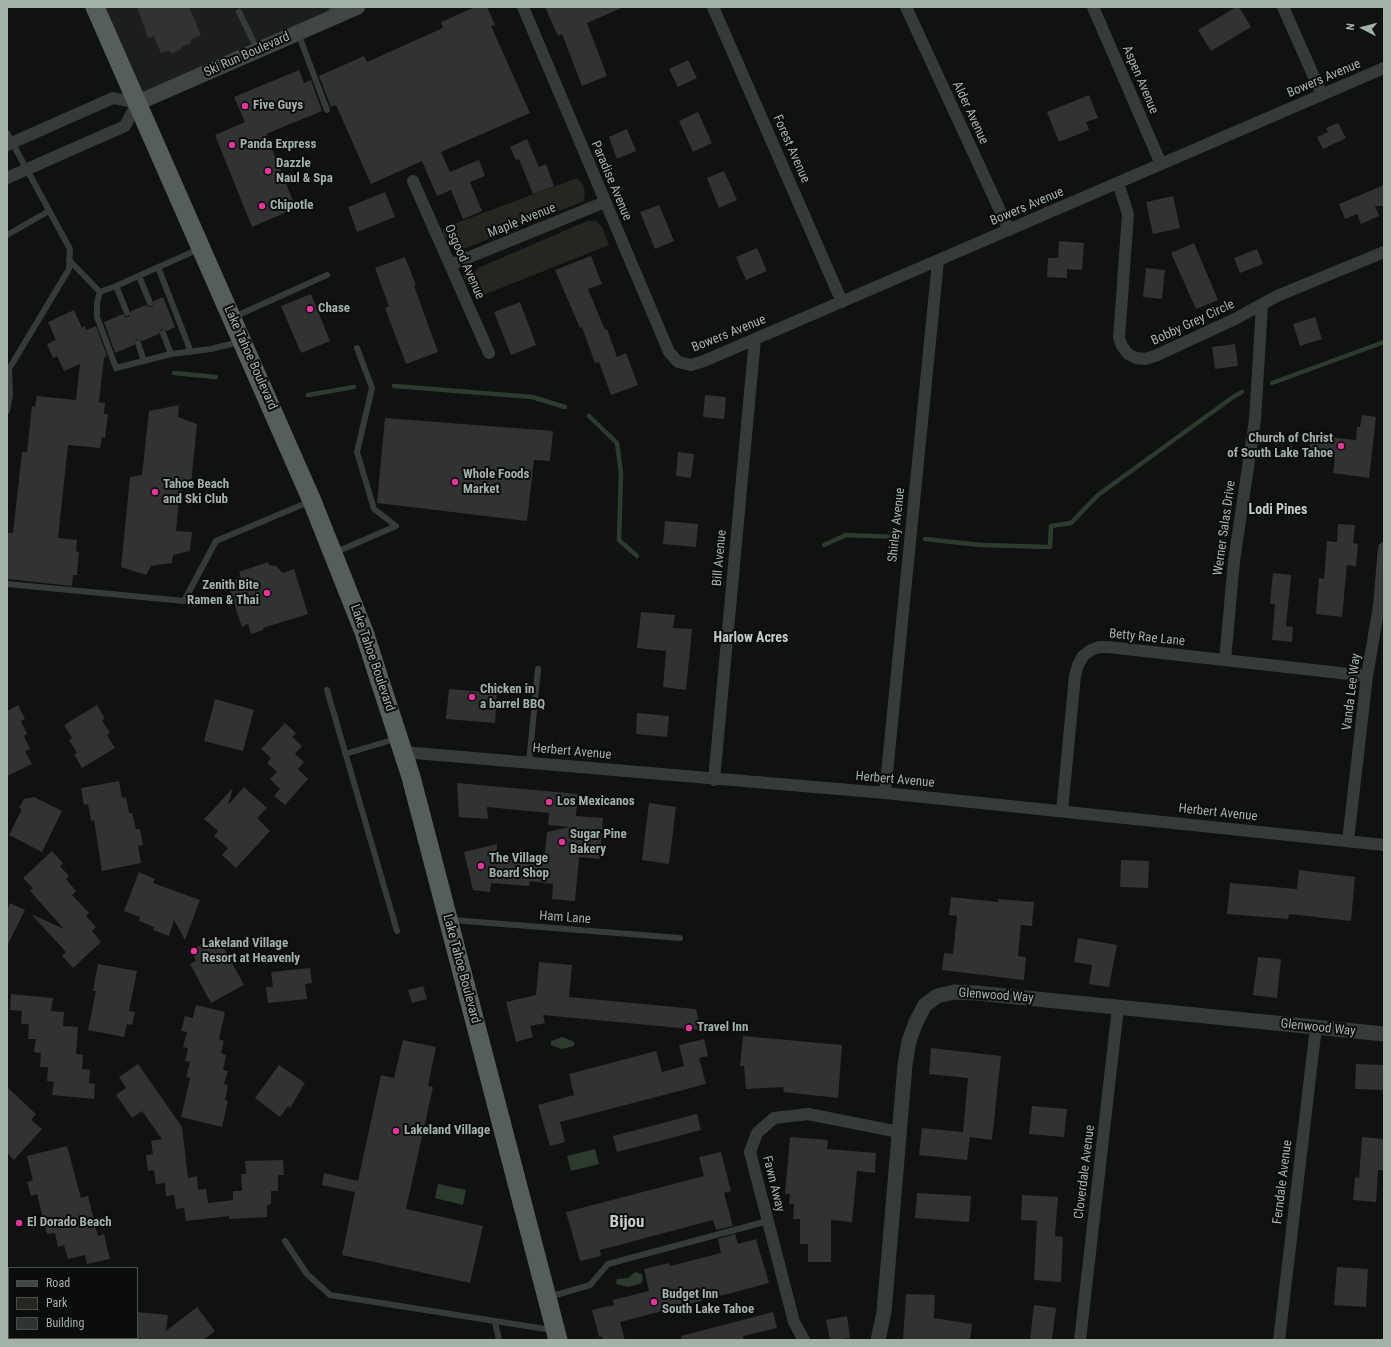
<!DOCTYPE html>
<html>
<head>
<meta charset="utf-8">
<style>
	body { margin:0 }
	#map { position:relative; width:1391px; height:1347px; overflow:hidden; background:#101111; font-family:"Roboto Condensed",sans-serif }
	canvas { display:block }
	.frame { position:absolute; inset:0; border:8px solid #a2b2a9; pointer-events:none }
	.legend { position:absolute; left:8px; top:1267px; width:130px; height:72px; box-sizing:border-box; background:#0b0c0c; border:1px solid #474e4b; margin:0; padding:5px 7px; list-style:none; font-size:12px; color:#a2b2a9 }
	.legend li { display:flex; align-items:center; gap:8px; height:20px }
	.legend b { width:20px; border:1px solid #474e4b }
	.north { position:absolute; left:1343px; top:8px; width:40px; height:40px; -webkit-text-stroke:3px #0b0c0c; paint-order:stroke; rotate:276deg; font-size:11px; font-weight:700; line-height:16px; text-align:center; color:#a2b2a9 }
	.north::after { content:''; display:block; margin:auto; width:14px; height:18px; background:#a2b2a9; clip-path:polygon(50% 0,100% 100%,50% 72%,0 100%) }
</style>
</head>
<body>
<div id="map">
<canvas width="1391" height="1347"></canvas>
<div class="frame"></div>
<ul class="legend">
<li><b style="height:5px;background:#404643"></b>Road</li>
<li><b style="height:11px;background:#26251f"></b>Park</li>
<li><b style="height:11px;background:#303332"></b>Building</li>
</ul>
<div class="north">N</div>
</div>
<script>
const ctx = document.querySelector('canvas').getContext('2d');
ctx.lineJoin = 'round';
function fillPath(path, color) {
  ctx.fillStyle = color;
  ctx.fill(path, 'evenodd');
}
function poly(rows) {
  const path = new Path2D();
  for (const r of rows) {
    path.moveTo(r[0], r[1]);
    for (let i = 2; i < r.length; i += 2) path.lineTo(r[i], r[i + 1]);
  }
  return path;
}
function strokePath(path, color, width, dash) {
  ctx.strokeStyle = color;
  ctx.lineWidth = width;
  ctx.lineCap = dash ? 'butt' : 'round';
  ctx.setLineDash(dash || []);
  ctx.stroke(path);
}
function drawText(font, color, halo, rows, align = 'center') {
  ctx.font = font + ' "Roboto Condensed",sans-serif';
  ctx.lineWidth = 4;
  ctx.setLineDash([]);
  ctx.textBaseline = 'middle';
  ctx.strokeStyle = halo;
  ctx.fillStyle = color;
  for (const [text, x, y, turn = 0] of rows) {
    ctx.save();
    ctx.translate(x, y);
    ctx.rotate((+turn || 0) * Math.PI / 180);
    ctx.textAlign = isNaN(turn) ? turn : align;
    if (halo) ctx.strokeText(text, 0, 0);
    ctx.fillText(text, 0, 0);
    ctx.restore();
  }
}
fillPath(poly([
	[95,7,331,7,335,15,138,104]
]), '#1c1e1e');
fillPath(poly([
	[577,178,583,184,585,193,584,201,461,250,454,248,443,235,443,228],
	[587,221,596,221,602,227,609,245,476,298,470,284,472,275,478,268]
]), '#26251f');
fillPath(poly([
	[563,1037,574,1042,574,1046,562,1049,551,1045,551,1041],
	[595,1149,599,1164,571,1171,567,1156],
	[438,1184,466,1190,463,1205,435,1198],
	[635,1272,642,1274,643,1280,641,1283,629,1287,616,1284,617,1279,628,1278]
]), '#2d3b2f');
strokePath(poly([
	[174,373,216,377],
	[1272,383,1384,342],
	[394,386,532,397,565,407],
	[308,395,354,387],
	[589,416,617,443,621,473,619,540,637,556],
	[925,539,981,545,1050,547,1051,526,1071,523,1098,495,1233,397,1242,392],
	[824,545,846,535,897,537]
]), '#2d3b2f', 4.5);
fillPath(poly([
	[137,7,189,7,201,35,190,40,191,43,181,47,182,49,171,54,170,51,161,53,154,36,148,38],
	[475,7,487,7,495,25,491,26,530,113,441,152,450,172,479,160,485,176,470,182,482,211,463,219,451,190,437,196,422,161,371,184,336,105,331,107,319,76,364,56,367,62,443,28,441,22],
	[545,7,624,7,587,23,607,76,582,86,562,34,558,36],
	[1236,7,1239,7,1251,27,1211,51,1198,30],
	[688,60,697,78,678,87,669,69],
	[299,70,304,83,311,80,322,111,266,134,296,208,252,227,215,135,245,122,234,97],
	[1089,95,1098,118,1086,122,1089,130,1059,142,1047,112],
	[698,112,712,143,693,152,679,121],
	[1338,123,1346,138,1323,149,1317,137,1328,132,1326,128],
	[627,129,636,151,617,159,609,137],
	[527,139,539,167,546,164,554,186,533,194,519,159,516,160,510,147],
	[724,171,737,200,719,208,707,178],
	[1384,185,1384,206,1375,206,1379,216,1361,224,1357,214,1345,219,1339,204],
	[385,192,395,217,357,232,348,207],
	[1173,196,1180,228,1153,234,1146,202],
	[659,205,674,241,655,249,640,212],
	[1059,241,1084,243,1082,270,1067,269,1067,278,1047,277,1048,258,1058,258],
	[1194,243,1218,300,1196,309,1171,253],
	[757,248,767,271,746,280,736,257],
	[1257,249,1263,264,1240,273,1234,258],
	[591,256,602,284,588,289,605,330,607,329,617,357,626,353,638,385,611,395,599,362,595,363,582,327,580,328,555,270],
	[405,257,416,285,414,286,438,352,406,364,385,308,389,306,375,268],
	[1146,268,1165,270,1162,299,1143,297],
	[311,294,330,341,301,353,281,306],
	[163,297,175,327,167,331,161,329,159,334,142,341,136,339,134,345,115,353,104,322,123,314,125,317,129,317,131,311,146,305,149,307,152,307,154,301],
	[520,302,536,345,511,355,494,312],
	[74,310,82,328,85,326,86,330,96,326,107,356,104,358,99,402,105,403,104,414,108,414,105,438,102,437,100,448,68,445,58,538,77,540,76,551,79,552,77,575,73,575,72,586,7,579,8,533,13,533,22,452,27,452,32,406,35,407,37,396,76,400,80,364,64,371,57,356,53,358,47,344,56,340,48,322],
	[1315,317,1322,339,1300,346,1293,324],
	[1235,344,1238,366,1215,369,1212,347],
	[705,395,726,397,724,419,703,417],
	[179,405,178,417,197,424,191,484,182,487,181,498,179,498,176,531,192,532,190,551,173,555,172,563,151,566,146,575,121,567,130,477,142,475,149,411],
	[1362,415,1376,417,1369,478,1333,473,1335,458,1315,456,1315,452,1309,452,1310,439,1317,439,1317,436,1356,440,1357,427,1360,427],
	[385,418,553,431,550,461,534,460,527,521,377,503],
	[678,452,694,454,691,478,676,476],
	[665,521,698,524,696,547,663,544],
	[1338,524,1355,525,1353,543,1358,544,1356,566,1347,565,1342,617,1316,614,1319,578,1324,579,1327,541,1337,542],
	[268,562,269,565,276,566,283,573,294,569,308,614,263,628,263,630,251,634,248,624,242,627,227,582,241,578,239,572],
	[1273,573,1291,575,1286,626,1293,627,1292,642,1272,640,1275,604,1270,604],
	[641,612,675,615,673,628,692,629,686,690,663,687,666,651,637,648],
	[449,689,497,693,495,723,446,719],
	[215,699,254,710,243,751,204,741],
	[18,705,25,719,21,721,27,734,24,736,30,749,25,751,32,764,7,776,7,711],
	[97,705,105,719,102,720,110,733,107,735,115,748,82,768,74,754,77,753,69,740,72,738,64,725],
	[637,713,669,716,667,737,636,734],
	[285,723,296,733,292,737,302,746,295,754,304,762,298,769,308,779,285,805,274,796,280,789,270,779,277,772,267,763,271,758,261,749],
	[119,781,122,798,126,797,129,813,132,813,136,829,140,829,143,845,138,846,141,863,102,871,94,820,91,821,88,804,84,805,81,788],
	[457,783,578,794,576,816,603,818,600,859,579,857,575,901,552,899,553,884,530,881,529,886,491,883,490,892,473,890,464,852,497,844,496,858,544,863,547,832,570,827,548,825,549,813,487,807,488,819,459,817],
	[244,787,267,808,257,818,270,831,236,868,222,855,228,848,214,836,218,831,204,819,233,788,228,805],
	[34,797,62,811,42,852,9,835,22,809,19,808,24,799],
	[649,803,676,807,669,864,642,860],
	[52,851,63,863,60,866,69,876,66,879,76,891,72,895,89,913,86,916,96,927,92,931,101,942,73,968,62,956,66,952,31,914,64,929,30,891,33,888,23,878],
	[1121,860,1149,861,1148,888,1120,887],
	[1299,870,1355,877,1351,921,1289,914,1288,919,1227,914,1230,883,1297,889],
	[139,872,155,879,153,883,200,900,185,940,174,920,169,936,153,930,154,927,139,921,140,917,124,911],
	[951,897,998,902,998,899,1034,902,1032,926,1021,925,1018,956,1026,957,1024,980,942,970,944,953,953,954,957,916,949,915],
	[10,903,25,910,7,946,7,910],
	[215,938,220,948,223,946,244,985,211,1003,190,964,196,961,191,950],
	[1078,938,1117,945,1109,987,1089,984,1092,965,1074,962],
	[1258,957,1281,959,1277,998,1253,995],
	[539,962,572,965,569,997,696,1009,701,1030,543,1015,545,1023,530,1026,533,1037,516,1042,506,1002,536,995],
	[98,964,137,971,129,1011,135,1012,132,1025,127,1024,124,1037,88,1030,96,991,93,991],
	[310,968,312,983,305,984,307,999,268,1003,266,987,273,987,271,972],
	[423,986,427,999,412,1003,408,990],
	[11,994,53,998,51,1011,64,1012,63,1026,78,1027,76,1054,83,1055,82,1069,90,1070,89,1083,95,1084,94,1099,52,1095,54,1082,47,1081,48,1067,40,1067,41,1053,34,1052,36,1039,28,1039,29,1024,21,1024,22,1011,10,1010],
	[196,1005,225,1012,219,1039,224,1041,221,1053,226,1055,223,1070,228,1071,224,1084,228,1085,225,1100,228,1101,222,1127,181,1117,190,1078,186,1077,190,1062,185,1061,188,1048,183,1047,187,1032,181,1031,185,1016,193,1018],
	[743,1036,842,1045,838,1098,783,1092,784,1087,746,1089,744,1066,740,1066],
	[704,1039,708,1056,699,1058,706,1084,560,1122,565,1142,550,1146,538,1105,574,1095,569,1074,656,1051,662,1072,684,1066,679,1045],
	[403,1040,436,1047,428,1086,433,1087,406,1209,483,1226,470,1283,342,1255,355,1192,322,1185,324,1173,358,1181,381,1075,394,1078],
	[931,1048,1001,1056,992,1140,970,1137,967,1160,919,1155,922,1128,963,1132,968,1078,929,1074],
	[138,1064,182,1127,188,1178,197,1176,198,1190,206,1189,208,1203,233,1200,233,1191,242,1191,241,1174,246,1174,245,1161,283,1160,284,1175,278,1175,278,1191,271,1191,271,1204,267,1205,267,1217,229,1219,229,1216,186,1221,184,1208,176,1209,174,1195,166,1196,165,1183,156,1184,154,1170,148,1171,146,1155,153,1154,151,1141,162,1139,142,1111,132,1118,116,1095,126,1088,119,1077],
	[1356,1064,1384,1065,1384,1090,1355,1089],
	[279,1065,305,1083,290,1108,288,1106,280,1117,255,1098],
	[7,1087,36,1114,31,1120,42,1129,14,1160,7,1153],
	[1032,1106,1067,1109,1064,1137,1029,1134],
	[697,1114,701,1130,617,1152,613,1136],
	[790,1137,828,1140,827,1149,876,1153,875,1173,857,1171,852,1222,831,1220,831,1262,808,1262,808,1244,800,1244,800,1219,793,1219,794,1204,789,1204,790,1194,785,1194],
	[1362,1137,1384,1139,1384,1170,1378,1170,1376,1202,1353,1200,1355,1177,1359,1178],
	[67,1146,81,1198,88,1196,98,1236,104,1234,110,1259,87,1264,85,1255,68,1259,64,1245,58,1247,55,1233,47,1234,37,1194,31,1196,27,1182,33,1180,27,1156],
	[721,1152,731,1191,724,1193,733,1226,716,1230,713,1220,600,1250,601,1256,580,1261,566,1212,704,1176,699,1157],
	[917,1193,971,1196,969,1222,915,1218],
	[1022,1195,1058,1197,1055,1236,1063,1237,1061,1282,1034,1280,1037,1221,1021,1220],
	[735,1234,738,1244,756,1239,769,1283,620,1322,625,1340,603,1340,602,1336,599,1337,592,1310,614,1305,613,1300,649,1291,644,1269,669,1263,670,1266,721,1253,718,1239],
	[1337,1267,1368,1269,1366,1307,1334,1305],
	[906,1294,935,1295,934,1318,972,1324,970,1340,903,1340],
	[1034,1305,1056,1308,1052,1340,1030,1340],
	[197,1307,215,1331,203,1340,137,1340,137,1312,168,1315,166,1331],
	[773,1312,777,1328,743,1336,744,1340,682,1340,681,1336],
	[847,1316,850,1338,830,1340,826,1320]
]), '#303332');
strokePath(poly([
	[331,7,336,16],
	[239,12,257,49],
	[298,33,327,110],
	[7,133,70,249,69,269,9,369,10,395,7,411],
	[7,235,49,211],
	[69,260,100,292,97,303,97,317,116,368,171,354,211,349,239,342],
	[158,267,191,352],
	[139,276,150,303],
	[116,286,127,313],
	[100,292,116,286,199,249],
	[234,317,327,275],
	[163,333,171,354],
	[138,343,144,361],
	[334,553,396,526,374,509,357,452,372,388,357,348],
	[7,584,184,601,216,541,311,501],
	[327,690,397,931],
	[345,754,395,739],
	[529,763,538,669],
	[452,920,680,938],
	[285,1241,307,1274,330,1295,552,1330],
	[549,1297,590,1285,608,1264,768,1221],
	[495,1322,499,1340]
]), '#363b39', 6);
strokePath(poly([
	[523,7,669,352,678,362,691,365,704,361,1384,68],
	[713,7,842,302],
	[906,7,1009,230],
	[1093,7,1161,164],
	[1283,7,1322,95],
	[7,145,113,98,137,103,125,126,7,178],
	[413,181,489,353],
	[1118,183,1128,214,1119,338,1122,346,1128,354,1136,358,1145,359,1155,356,1235,319,1277,296,1384,252],
	[450,265,605,202],
	[1225,660,1234,561,1255,420,1262,305],
	[403,752,885,793,1384,845],
	[714,780,755,339],
	[885,793,938,261],
	[1062,811,1075,676,1078,665,1083,656,1091,650,1099,647,1108,647,1367,676],
	[1348,841,1367,676,1379,606,1384,548],
	[804,1340,794,1322,750,1152,757,1133,774,1118,808,1114,899,1132],
	[1080,1340,1118,1007],
	[1279,1340,1316,1027]
]), '#363b39', 12);
strokePath(poly([
	[878,1340,884,1312,905,1065,909,1041,916,1022,925,1005,937,996,954,992,977,993,1384,1034]
]), '#363b39', 15);
strokePath(poly([
	[137,103,357,7]
]), '#404643', 16);
strokePath(poly([
	[95,7,312,501,364,632,411,777,558,1340]
]), '#565e5a', 19);
for (const [x, y, r, color] of [
	[245,106,4,"#e7339b"],
	[232,145,4,"#e7339b"],
	[268,171,4,"#e7339b"],
	[262,206,4,"#e7339b"],
	[310,309,4,"#e7339b"],
	[1341,446,4,"#e7339b"],
	[455,482,4,"#e7339b"],
	[155,492,4,"#e7339b"],
	[267,593,4,"#e7339b"],
	[472,697,4,"#e7339b"],
	[549,802,4,"#e7339b"],
	[562,842,4,"#e7339b"],
	[481,866,4,"#e7339b"],
	[194,951,4,"#e7339b"],
	[689,1028,4,"#e7339b"],
	[396,1131,4,"#e7339b"],
	[19,1223,4,"#e7339b"],
	[654,1302,4,"#e7339b"]
]) {
  const dot = new Path2D();
  dot.arc(x, y, r, 0, 2 * Math.PI);
  ctx.fillStyle = color;
  ctx.fill(dot);
  strokePath(dot, '#0b0c0c', 1.5);
}
drawText('13px', '#a2b2a9', '#0b0c0c', [
	["Ski Run Boulevard",247,55,-24],
	["Bowers Avenue",1324,79,-23],
	["Aspen Avenue",1140,80,67],
	["Alder Avenue",970,113,65],
	["Forest Avenue",791,149,66],
	["Paradise Avenue",611,181,67],
	["Bowers Avenue",1027,207,-23],
	["Maple Avenue",522,221,-22],
	["Osgood Avenue",464,262,66],
	["Bobby Grey Circle",1193,323,-25],
	["Bowers Avenue",729,334,-22],
	["Lake Tahoe Boulevard",250,358,66],
	["Shirley Avenue",897,525,-84],
	["Werner Salas Drive",1225,528,-82],
	["Bill Avenue",720,558,-85],
	["Betty Rae Lane",1147,638,6],
	["Lake Tahoe Boulevard",372,658,71],
	["Vanda Lee Way",1352,692,-83],
	["Herbert Avenue",572,752,5],
	["Herbert Avenue",895,780,5],
	["Herbert Avenue",1218,813,6],
	["Ham Lane",565,918,4],
	["Lake Tahoe Boulevard",461,969,75],
	["Glenwood Way",996,996,4],
	["Glenwood Way",1318,1028,6],
	["Cloverdale Avenue",1085,1172,-83],
	["Ferndale Avenue",1283,1182,-83],
	["Fawn Away",773,1184,76]
]);
drawText('bold 13px', '#a2b2a9', '#0b0c0c', [
	["Five Guys",253,106],
	["Panda Express",240,145],
	["Dazzle",276,164],
	["Naul & Spa",276,179],
	["Chipotle",270,206],
	["Chase",318,309],
	["Church of Christ",1333,439,"right"],
	["of South Lake Tahoe",1333,454,"right"],
	["Whole Foods",463,475],
	["Market",463,490],
	["Tahoe Beach",163,485],
	["and Ski Club",163,500],
	["Zenith Bite",259,586,"right"],
	["Ramen & Thai",259,601,"right"],
	["Chicken in",480,690],
	["a barrel BBQ",480,705],
	["Los Mexicanos",557,802],
	["Sugar Pine",570,835],
	["Bakery",570,850],
	["The Village",489,859],
	["Board Shop",489,874],
	["Lakeland Village",202,944],
	["Resort at Heavenly",202,959],
	["Travel Inn",697,1028],
	["Lakeland Village",404,1131],
	["El Dorado Beach",27,1223],
	["Budget Inn",662,1295],
	["South Lake Tahoe",662,1310]
], 'left');
drawText('bold 14px', '#c3cec8', '#0b0c0c', [
	["Lodi Pines",1278,510],
	["Harlow Acres",751,638]
]);
drawText('bold 17px', '#c3cec8', '#0b0c0c', [
	["Bijou",627,1223]
]);
</script>
</body>
</html>
